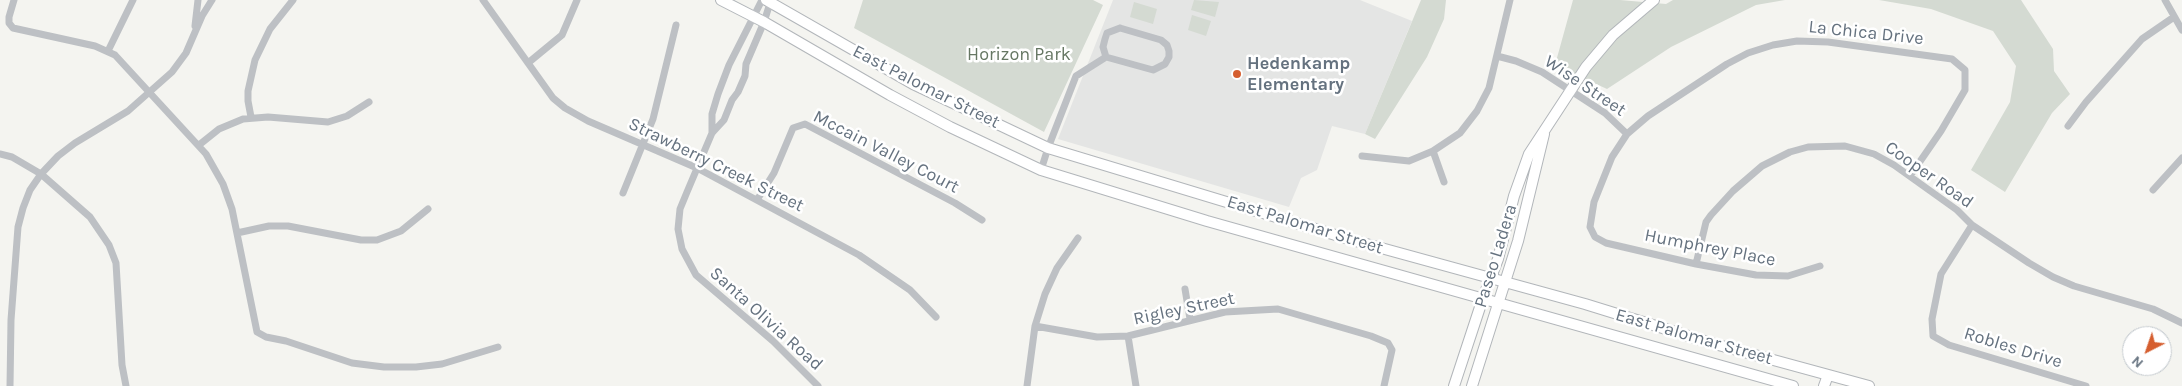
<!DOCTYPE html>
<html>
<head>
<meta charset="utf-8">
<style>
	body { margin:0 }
	#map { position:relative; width:2182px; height:386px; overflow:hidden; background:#f4f4f0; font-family:Karla,sans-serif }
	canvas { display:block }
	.north { position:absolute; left:2122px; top:326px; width:50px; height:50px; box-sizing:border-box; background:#fff; border:1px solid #c1c7cc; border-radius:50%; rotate:221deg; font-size:14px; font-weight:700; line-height:20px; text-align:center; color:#65727f }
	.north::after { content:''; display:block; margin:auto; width:18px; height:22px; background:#d55e2f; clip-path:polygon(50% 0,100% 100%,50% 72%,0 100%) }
</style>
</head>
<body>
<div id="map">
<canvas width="2182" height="386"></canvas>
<div class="north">N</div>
</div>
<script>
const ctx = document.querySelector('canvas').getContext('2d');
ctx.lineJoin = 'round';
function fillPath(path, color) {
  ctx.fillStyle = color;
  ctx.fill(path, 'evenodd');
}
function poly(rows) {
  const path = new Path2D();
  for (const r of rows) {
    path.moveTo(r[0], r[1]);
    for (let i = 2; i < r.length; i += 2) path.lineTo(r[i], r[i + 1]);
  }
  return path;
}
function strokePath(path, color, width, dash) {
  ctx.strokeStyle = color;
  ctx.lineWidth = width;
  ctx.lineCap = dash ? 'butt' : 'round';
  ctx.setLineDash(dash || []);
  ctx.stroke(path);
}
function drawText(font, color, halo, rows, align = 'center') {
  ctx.font = font + ' Karla,sans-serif';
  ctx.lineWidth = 5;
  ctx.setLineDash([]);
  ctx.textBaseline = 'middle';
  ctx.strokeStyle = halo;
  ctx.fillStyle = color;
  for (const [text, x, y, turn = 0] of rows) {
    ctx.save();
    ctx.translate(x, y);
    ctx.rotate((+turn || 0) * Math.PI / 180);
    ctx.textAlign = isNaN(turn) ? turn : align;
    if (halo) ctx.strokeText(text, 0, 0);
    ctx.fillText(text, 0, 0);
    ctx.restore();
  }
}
fillPath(poly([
	[1113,0,1360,0,1412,21,1365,134,1332,126,1317,170,1301,178,1289,207,1058,139]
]), '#e4e5e4');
fillPath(poly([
	[863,0,1093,0,1103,5,1044,132,854,28],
	[1194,0,1219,2,1215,17,1191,10],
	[1421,0,1446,0,1444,19,1427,57,1375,139,1365,134],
	[1573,0,1620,0,1666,4,1673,0,1785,0,1756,5,1671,47,1607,89,1555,65],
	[1879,0,2021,0,2053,49,2054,71,2070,94,2052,113,2005,192,1971,170,2010,102,2016,66,1993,31,1931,9],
	[1134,2,1157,9,1153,24,1130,17],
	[1192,15,1211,21,1206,36,1188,30]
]), '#d4dad2');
const secondary = poly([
	[721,0,764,22,890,95,950,127,1041,170,1207,221,1793,386],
	[766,0,913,84,1048,148,1352,240,1585,304,1711,343,1869,386],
	[1454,386,1483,298,1498,259,1514,196,1529,154,1586,67,1613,35,1654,0],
	[1472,386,1518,241,1544,134],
	[1824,386,1828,375]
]);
strokePath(secondary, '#b2b6ba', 12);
strokePath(poly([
	[14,0,9,17,9,23,13,28,95,46,115,55,206,154,223,184,232,209,257,332,266,337,286,341,352,363,384,367,416,367,442,364,498,347],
	[483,0,553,98,565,108,588,121,697,168,859,255,910,290,936,317],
	[771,0,764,22,746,64,745,76,738,92,732,100,724,120,712,133,687,192,680,209,678,229,682,249,696,275,773,341,818,386],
	[2165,0,2182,30],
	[195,26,198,0],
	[1120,28,1161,40,1167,45,1169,51,1169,57,1165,64,1153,70,1106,57,1103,47,1105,39,1107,33,1120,28],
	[108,51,133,0],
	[1497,56,1516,61,1542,72,1605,113,1627,134],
	[528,63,562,35,577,0],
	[251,117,248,101,248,91,255,60,270,29,293,0],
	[2068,126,2086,102,2142,39,2174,17],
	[712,133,712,114,718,94,729,65,762,0],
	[199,145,219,129,243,119,268,117,328,122,347,116,369,102],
	[1433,151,1444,182],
	[0,154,12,157,41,174,90,217,109,245,116,263,122,365,126,386],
	[1362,156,1409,161,1433,151,1460,133,1477,111,1489,88,1510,0],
	[1041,170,1048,148,1076,76,1106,57],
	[2153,190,2182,158],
	[623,193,653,119,676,25],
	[757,200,774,173,793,128,805,124,955,203,982,220],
	[1972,225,1941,274,1932,319,1933,336,1949,345,2086,386],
	[237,233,269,226,288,226,361,240,377,240,401,231,428,209],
	[1696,264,1706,222,1711,215,1733,191,1762,166,1790,152,1808,147,1845,146,1874,154,1894,165,1957,210,1972,225,2029,263,2053,277,2074,286,2153,309,2182,323],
	[1820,266,1788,276,1756,275,1696,264,1606,243,1595,237,1590,227,1594,202,1612,157,1627,134,1648,116,1727,64,1748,53,1773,45,1797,41,1828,42,1952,59,1965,70,1965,90,1941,131,1910,176],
	[1185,289,1190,319],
	[1035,326,1097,337,1128,336,1225,312,1278,309,1371,336,1388,343,1392,350,1384,386],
	[1128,336,1136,386],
	[10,386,11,320,18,227,23,208,30,190,41,174,58,156,75,143,128,111,172,72,186,53,202,16,212,0],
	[1027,386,1035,326,1045,294,1057,268,1078,238]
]), '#bdc0c4', 7);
strokePath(secondary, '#fff', 10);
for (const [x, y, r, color] of [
	[1237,74,5,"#d55e2f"]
]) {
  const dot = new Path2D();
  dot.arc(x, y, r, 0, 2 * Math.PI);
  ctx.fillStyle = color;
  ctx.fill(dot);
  strokePath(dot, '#fff', 2);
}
drawText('18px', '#65727f', '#fff', [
	["La Chica Drive",1866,33,6],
	["Wise Street",1585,86,34],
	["East Palomar Street",926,87,27],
	["Mccain Valley Court",886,152,27],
	["Strawberry Creek Street",716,165,26],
	["Cooper Road",1929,175,35],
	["East Palomar Street",1305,225,17],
	["Humphrey Place",1710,248,11],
	["Paseo Ladera",1496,256,-73],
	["Rigley Street",1184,309,-12],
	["Santa Olivia Road",766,319,42],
	["East Palomar Street",1694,337,16],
	["Robles Drive",2013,348,17]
]);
drawText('18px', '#667763', '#fff', [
	["Horizon Park",1019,55]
]);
drawText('bold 18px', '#65727f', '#fff', [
	["Hedenkamp",1247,64],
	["Elementary",1247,85]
], 'left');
</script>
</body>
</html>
